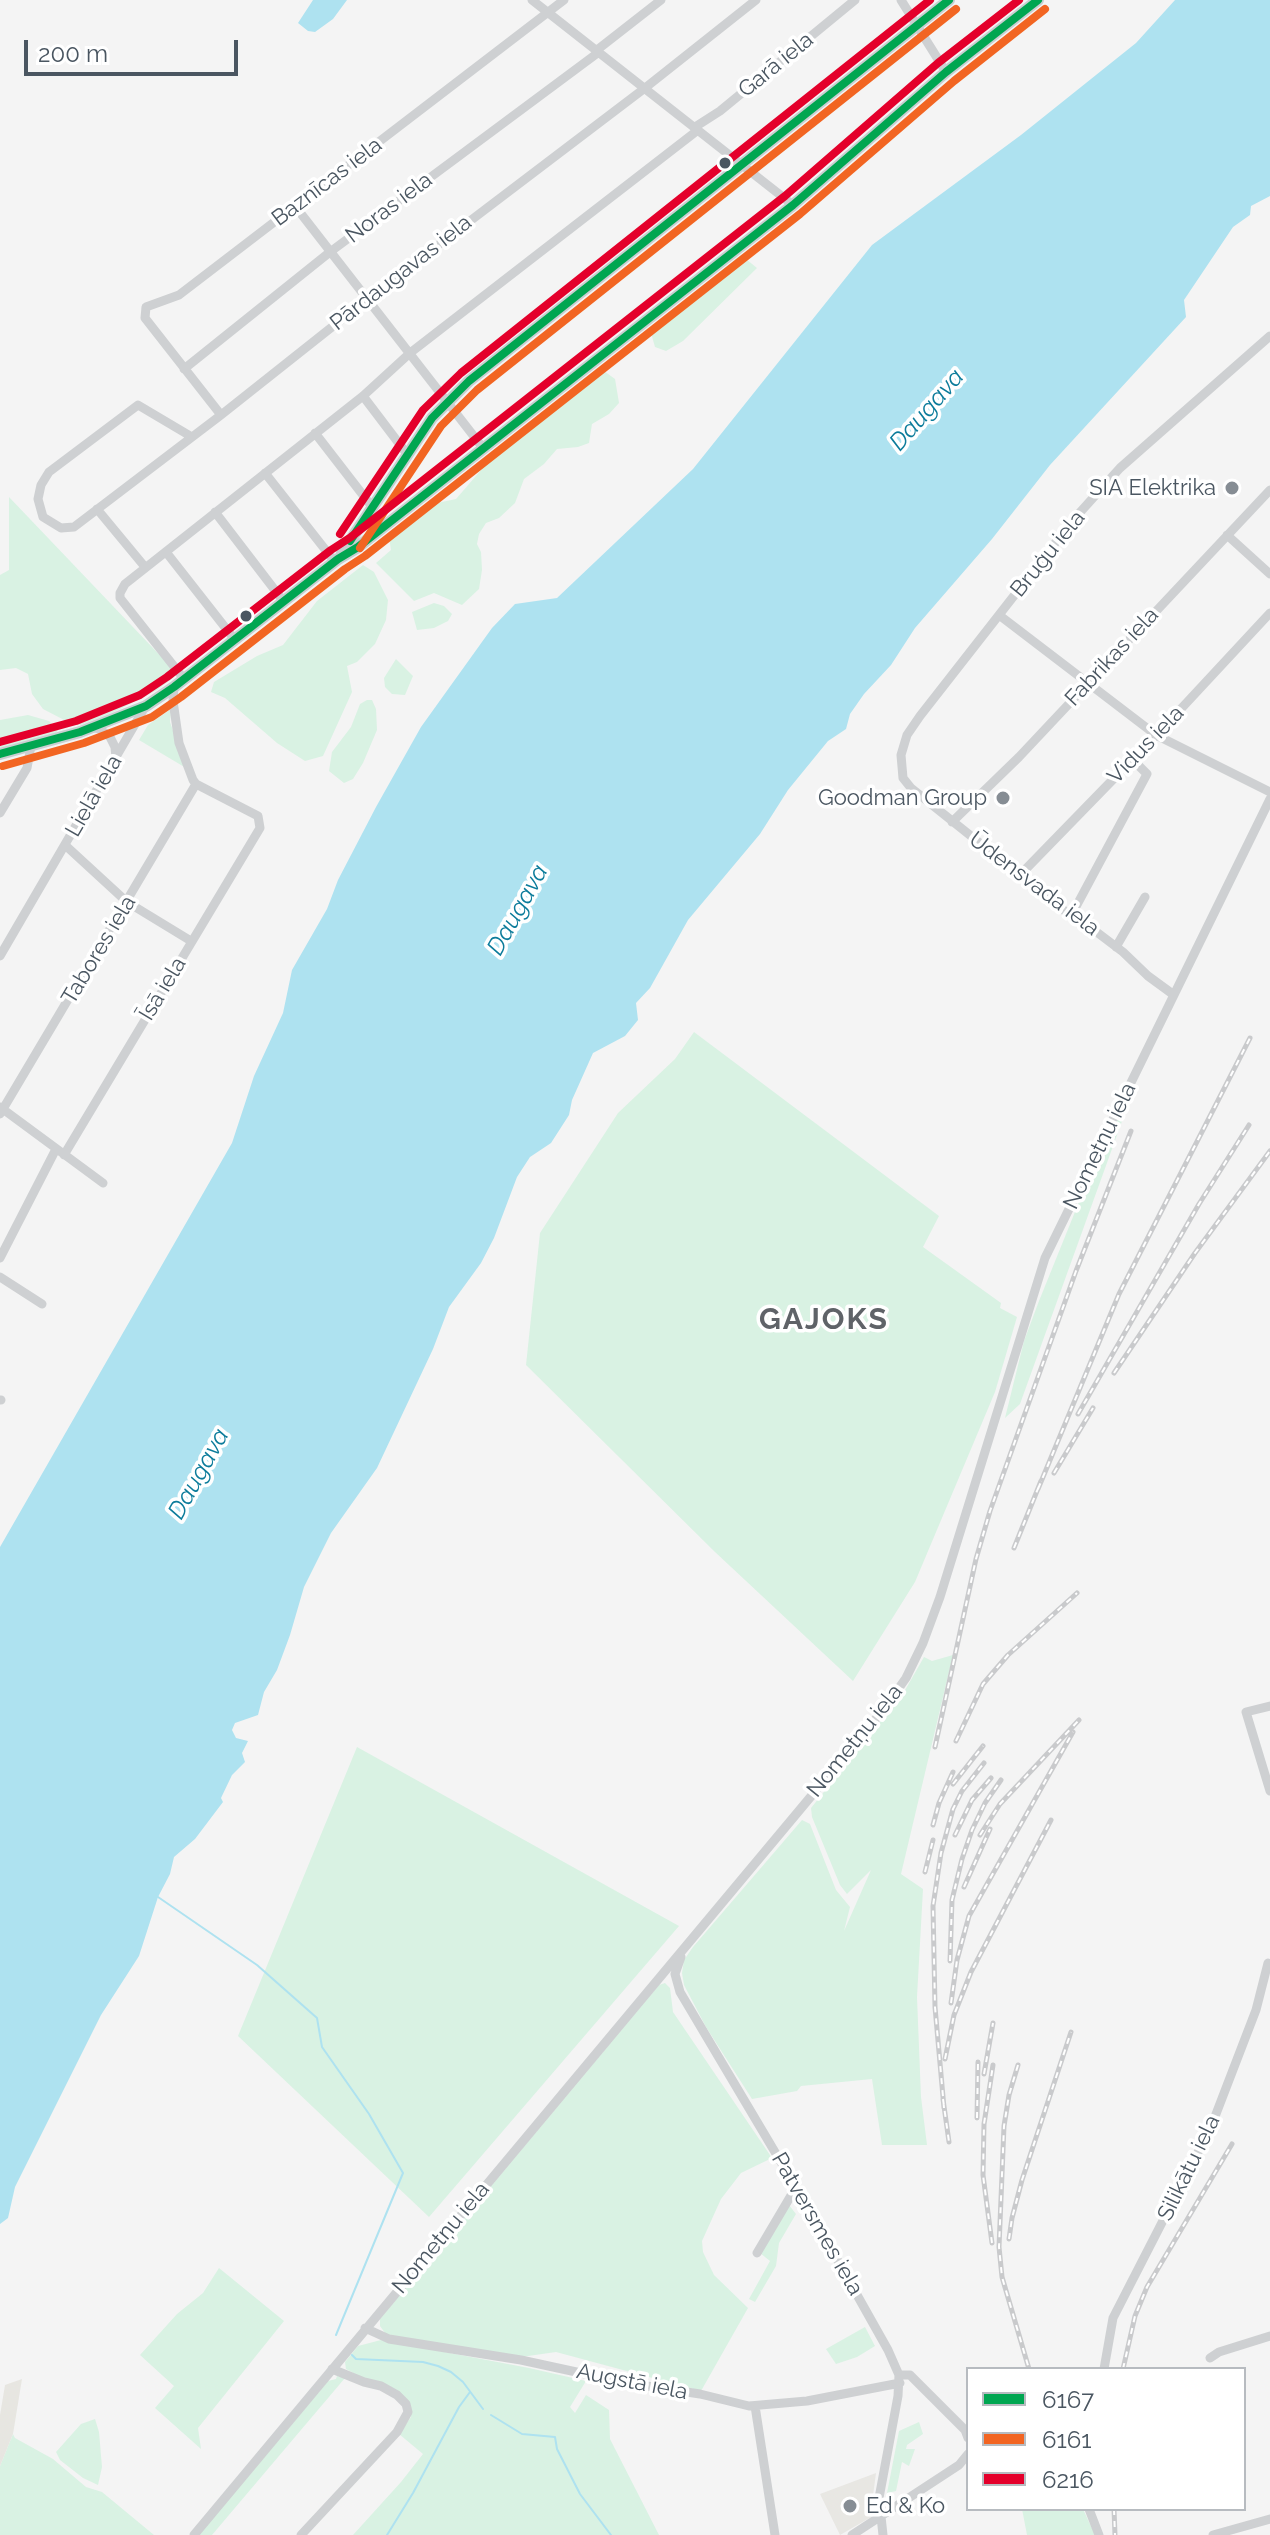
<!DOCTYPE html>
<html>
<head>
<meta charset="utf-8">
<style>
	body { margin:0 }
	#map { position:relative; width:1270px; height:2535px; overflow:hidden; background:#f4f4f4; font-family:Raleway,sans-serif }
	canvas { display:block }
	.legend { position:absolute; left:966px; top:2367px; width:280px; height:144px; box-sizing:border-box; background:#fff; border:2px solid #b7bbc0; margin:0; padding:10px 14px; list-style:none; font-size:24px; color:#4a5661 }
	.legend li { display:flex; align-items:center; gap:16px; height:40px }
	.legend b { width:40px; border:2px solid #b7bbc0 }
	.scale { position:absolute; left:24px; top:40px; width:214px; height:36px; box-sizing:border-box; border:4px solid #4a5661; border-top:0; padding-left:10px; font-size:24px; line-height:28px; white-space:nowrap; color:#4a5661; -webkit-text-stroke:6px #fff; paint-order:stroke }
</style>
</head>
<body>
<div id="map">
<canvas width="1270" height="2535"></canvas>
<ul class="legend">
<li><b style="height:10px;background:#00a651"></b>6167</li>
<li><b style="height:10px;background:#f26522"></b>6161</li>
<li><b style="height:10px;background:#e4002b"></b>6216</li>
</ul>
<div class="scale">200 m</div>
</div>
<script>
const ctx = document.querySelector('canvas').getContext('2d');
ctx.lineJoin = 'round';
function fillPath(path, color) {
  ctx.fillStyle = color;
  ctx.fill(path, 'evenodd');
}
function poly(rows) {
  const path = new Path2D();
  for (const r of rows) {
    path.moveTo(r[0], r[1]);
    for (let i = 2; i < r.length; i += 2) path.lineTo(r[i], r[i + 1]);
  }
  return path;
}
function strokePath(path, color, width, dash) {
  ctx.strokeStyle = color;
  ctx.lineWidth = width;
  ctx.lineCap = dash ? 'butt' : 'round';
  ctx.setLineDash(dash || []);
  ctx.stroke(path);
}
function drawText(font, color, halo, rows, align = 'center') {
  ctx.font = font + ' Raleway,sans-serif';
  ctx.lineWidth = 7;
  ctx.setLineDash([]);
  ctx.textBaseline = 'middle';
  ctx.strokeStyle = halo;
  ctx.fillStyle = color;
  for (const [text, x, y, turn = 0] of rows) {
    ctx.save();
    ctx.translate(x, y);
    ctx.rotate((+turn || 0) * Math.PI / 180);
    ctx.textAlign = isNaN(turn) ? turn : align;
    if (halo) ctx.strokeText(text, 0, 0);
    ctx.fillText(text, 0, 0);
    ctx.restore();
  }
}
fillPath(poly([
	[876,2473,872,2503,873,2516,840,2535,820,2494]
]), '#e8e7e3');
fillPath(poly([
	[741,255,757,268,683,341,666,351,655,347,651,333,670,319,693,293],
	[604,371,615,379,619,403,609,414,592,424,589,443,578,447,557,449,544,464,524,479,515,503,499,518,486,523,479,534,477,544,481,552,482,570,479,589,462,605,434,593,414,601,376,563,391,550,389,537,437,503,456,499,488,462,551,407,564,403],
	[9,497,173,669,174,677,157,690,112,713,81,725,70,723,43,709,32,694,28,674,16,668,0,670,0,575,9,570],
	[363,565,374,572,388,600,386,620,375,644,357,662,347,666,352,692,323,756,305,761,277,743,225,698,211,692,214,682,257,656,283,645,317,601],
	[434,603,444,606,452,614,448,621,434,628,417,630,412,612],
	[396,659,413,676,405,695,392,694,385,687,384,678],
	[367,700,372,700,376,709,377,730,363,763,353,779,344,783,329,771,332,752,351,727,360,704],
	[171,709,170,722,186,768,139,740,148,725],
	[28,715,49,721,58,730,55,734,0,748,0,720],
	[694,1032,939,1216,923,1247,1001,1303,1000,1308,1017,1317,995,1392,915,1582,853,1681,715,1552,526,1365,540,1233,618,1113,675,1059],
	[1130,1099,1020,1404,1005,1418,1024,1341,1039,1301,1102,1145,1124,1104],
	[953,1655,901,1874,923,1889,917,1997,921,2097,927,2145,882,2145,872,2079,801,2086,797,2091,752,2099,706,2027,684,1985,682,1973,684,1960,693,1947,802,1820,810,1824,836,1890,850,1907,844,1931,871,1870,847,1894,840,1885,812,1817,811,1808,904,1692,924,1657,932,1661],
	[357,1747,679,1926,429,2217,238,2036],
	[665,1983,670,1988,673,2012,772,2158,741,2173,721,2199,702,2241,703,2252,714,2275,748,2308,701,2391,556,2352,521,2357,393,2337,385,2333,380,2326,380,2319,659,1985],
	[789,2205,796,2214,779,2243,776,2266,755,2302,749,2299,770,2261,760,2253],
	[219,2268,284,2321,198,2428,201,2449,155,2408,174,2386,140,2355,177,2314,203,2293],
	[865,2327,875,2346,857,2357,836,2364,826,2349],
	[381,2340,529,2368,586,2381,570,2407,575,2413,586,2395,609,2410,610,2439,659,2535,353,2535,401,2482,423,2454,399,2434,411,2417,409,2403,346,2369,345,2362,358,2346],
	[337,2376,345,2378,212,2535,199,2535,328,2381,336,2379],
	[95,2419,99,2432,102,2467,98,2485,83,2478,60,2460,56,2452,81,2424],
	[919,2422,923,2434,907,2445,906,2449,915,2449,909,2466,902,2462,896,2491,887,2493,899,2431],
	[13,2434,15,2438,53,2459,86,2487,102,2492,154,2535,0,2535,0,2466],
	[1022,2509,1083,2509,1095,2535,1027,2535]
]), '#d9f2e3');
fillPath(poly([
	[22,2379,13,2434,0,2466,0,2415,5,2385]
]), '#e7e6e1');
fillPath(poly([
	[313,0,347,0,333,19,315,32,308,31,298,23],
	[1175,0,1270,0,1270,196,1251,206,1250,215,1233,227,1184,300,1186,317,1050,465,992,539,915,628,891,665,864,694,850,714,846,729,828,741,788,790,760,834,688,920,650,988,636,1003,638,1020,625,1036,593,1053,572,1100,569,1115,551,1143,530,1157,517,1177,494,1238,481,1263,449,1307,433,1349,377,1468,331,1533,304,1587,290,1635,277,1670,264,1692,258,1715,235,1723,232,1730,236,1738,248,1741,242,1753,245,1762,232,1775,221,1798,223,1802,195,1839,174,1857,170,1874,158,1897,139,1956,101,2015,15,2187,8,2218,0,2224,0,1547,232,1143,254,1076,283,1013,292,970,327,909,338,880,376,807,421,727,492,628,515,604,557,598,693,469,872,245,1021,135,1136,43]
]), '#aee2f0');
strokePath(poly([
	[158,1897,257,1965,317,2018,322,2047,369,2114,403,2173,336,2335],
	[352,2355,356,2359,423,2362,438,2366,451,2372,463,2382,483,2409],
	[491,2415,522,2434,555,2437,557,2449,580,2494,611,2535],
	[387,2535,413,2493,459,2407,470,2392]
]), '#aee2f0', 2);
strokePath(poly([
	[532,0,793,205],
	[901,0,946,72],
	[597,50,661,0],
	[695,127,720,111,855,0],
	[295,206,483,448],
	[184,369,330,252,599,52],
	[363,396,407,454],
	[221,415,145,318,146,307,179,295,564,0],
	[315,433,373,508],
	[192,437,138,405,49,472,41,485,38,499,43,517,61,528,74,527,221,415,366,300,645,88,756,0],
	[265,473,335,562],
	[97,509,145,567],
	[215,512,284,602],
	[1227,535,1270,574],
	[166,552,235,640],
	[999,615,1156,735,1270,792],
	[184,679,120,598,120,593,125,584,363,396,410,353,698,130],
	[91,727,100,729,110,737,115,747,116,758],
	[0,813,27,768,31,746],
	[952,822,1019,757,1270,490],
	[65,845,127,902,191,941],
	[1020,875,1165,726,1270,613],
	[1071,916,1147,774,1132,759],
	[1116,947,1145,897],
	[0,956,145,707],
	[1174,995,1148,976,1123,952,1086,924,1071,916,911,788,903,778,901,755,907,735,920,716,1074,519,1120,468,1270,336],
	[0,1107,103,1183],
	[0,1114,196,784],
	[64,1155,260,828,258,816,196,784,193,780,179,743,173,701,174,687],
	[0,1258,56,1149],
	[0,1277,42,1304],
	[0,1400,1,1400],
	[1270,1706,1246,1712,1270,1791],
	[681,1957,675,1974,680,1992,807,2206,888,2350,899,2375,898,2396,879,2498,883,2535],
	[757,2253,796,2187],
	[365,2328,389,2339,521,2360,627,2383,700,2394,749,2406,807,2401,900,2383],
	[1210,2358,1219,2352,1270,2336],
	[1104,2369,1113,2318,1211,2127,1256,2010,1268,1963],
	[899,2375,910,2375,965,2430,968,2438],
	[755,2406,775,2535],
	[1089,2509,1099,2535],
	[194,2535,884,1709,906,1678,923,1643,940,1597,1045,1258,1270,799],
	[301,2535,397,2432,408,2412,406,2404,397,2395,381,2386,364,2382,332,2369],
	[852,2535,959,2465,968,2454],
	[1213,2535,1270,2519]
]), '#ced0d2', 9);
strokePath(poly([
	[342,553,432,418,469,381,949,0],
	[0,754,80,732,146,706,174,687,338,559,358,547,793,205,946,72,1038,0]
]), '#caced1', 12);
const rail = poly([
	[1114,1373,1195,1253,1270,1151],
	[1078,1414,1199,1204,1249,1125],
	[1054,1473,1093,1408],
	[1038,1489,1119,1294,1250,1038],
	[1014,1548,1041,1481],
	[956,1741,983,1684,1008,1655,1077,1593],
	[935,1747,976,1559,990,1511,1076,1271,1131,1131],
	[953,1784,983,1746],
	[933,1825,939,1803,953,1772],
	[955,1835,972,1800,991,1778],
	[980,1835,1000,1804,1079,1720],
	[925,1872,933,1840],
	[964,1887,990,1829],
	[950,1961,952,1900,962,1859,972,1830,985,1803,1001,1780],
	[951,2003,957,1960,969,1916,1073,1732],
	[945,2059,954,2015,971,1972,1051,1820],
	[1018,2065,1009,2095,1004,2126,999,2247,1002,2277,1029,2369],
	[984,2074,993,2023],
	[943,2099,949,2142],
	[944,2108,935,2007,933,1906,941,1853,953,1809,962,1791,984,1763],
	[977,2118,978,2062],
	[1009,2239,1012,2218,1022,2180,1071,2032],
	[992,2243,983,2175,984,2124,993,2065],
	[1123,2369,1135,2316,1147,2287,1232,2144],
	[1114,2509,1115,2535]
]);
strokePath(rail, '#c9cacc', 5);
strokePath(rail, '#fff', 2, [6]);
strokePath(poly([
	[350,541,432,418,469,381,949,0],
	[0,754,80,732,146,706,174,687,338,559,358,547,793,205,946,72,1038,0]
]), '#00a651', 8);
strokePath(poly([
	[360,548,441,426,477,390,956,9],
	[3,766,84,743,152,717,181,697,345,569,365,556,800,214,954,81,1045,9]
]), '#f26522', 8);
strokePath(poly([
	[340,534,423,410,461,373,930,0],
	[0,742,76,721,140,695,167,677,331,550,351,537,785,196,938,63,1019,0]
]), '#e4002b', 8);
for (const [x, y, r, color] of [
	[725,163,7,"#4a5661"],
	[1232,488,8,"#868d94"],
	[246,616,7,"#4a5661"],
	[1003,798,8,"#868d94"],
	[850,2506,8,"#868d94"]
]) {
  const dot = new Path2D();
  dot.arc(x, y, r, 0, 2 * Math.PI);
  ctx.fillStyle = color;
  ctx.fill(dot);
  strokePath(dot, '#fff', 3);
}
drawText('22px', '#4a5661', '#fff', [
	["Garā iela",776,65,-39],
	["Baznīcas iela",327,182,-37],
	["Noras iela",389,208,-37],
	["Pārdaugavas iela",401,273,-38],
	["Bruģu iela",1048,554,-51],
	["Fabrikas iela",1112,657,-47],
	["Vidus iela",1146,745,-46],
	["Lielā iela",94,796,-60],
	["Ūdensvada iela",1034,884,37],
	["Tabores iela",99,950,-59],
	["Īsā iela",163,989,-59],
	["Nometņu iela",1100,1146,-64],
	["Nometņu iela",855,1741,-51],
	["Silikātu iela",1189,2168,-64],
	["Patversmes iela",817,2224,60],
	["Nometņu iela",441,2238,-50],
	["Augstā iela",632,2382,11]
]);
drawText('22px', '#4a5661', '#fff', [
	["SIA Elektrika",1216,488],
	["Goodman Group",987,798],
	["Ed & Ko",866,2506,"left"]
], 'right');
drawText('italic 24px', '#0c7c9b', '#fff', [
	["Daugava",927,410,-49],
	["Daugava",518,910,-61],
	["Daugava",199,1474,-61]
]);
ctx.letterSpacing = '2px';
drawText('bold 30px', '#5f6368', '#fff', [
	["GAJOKS",824,1320]
]);
ctx.letterSpacing = '0px';
</script>
</body>
</html>
